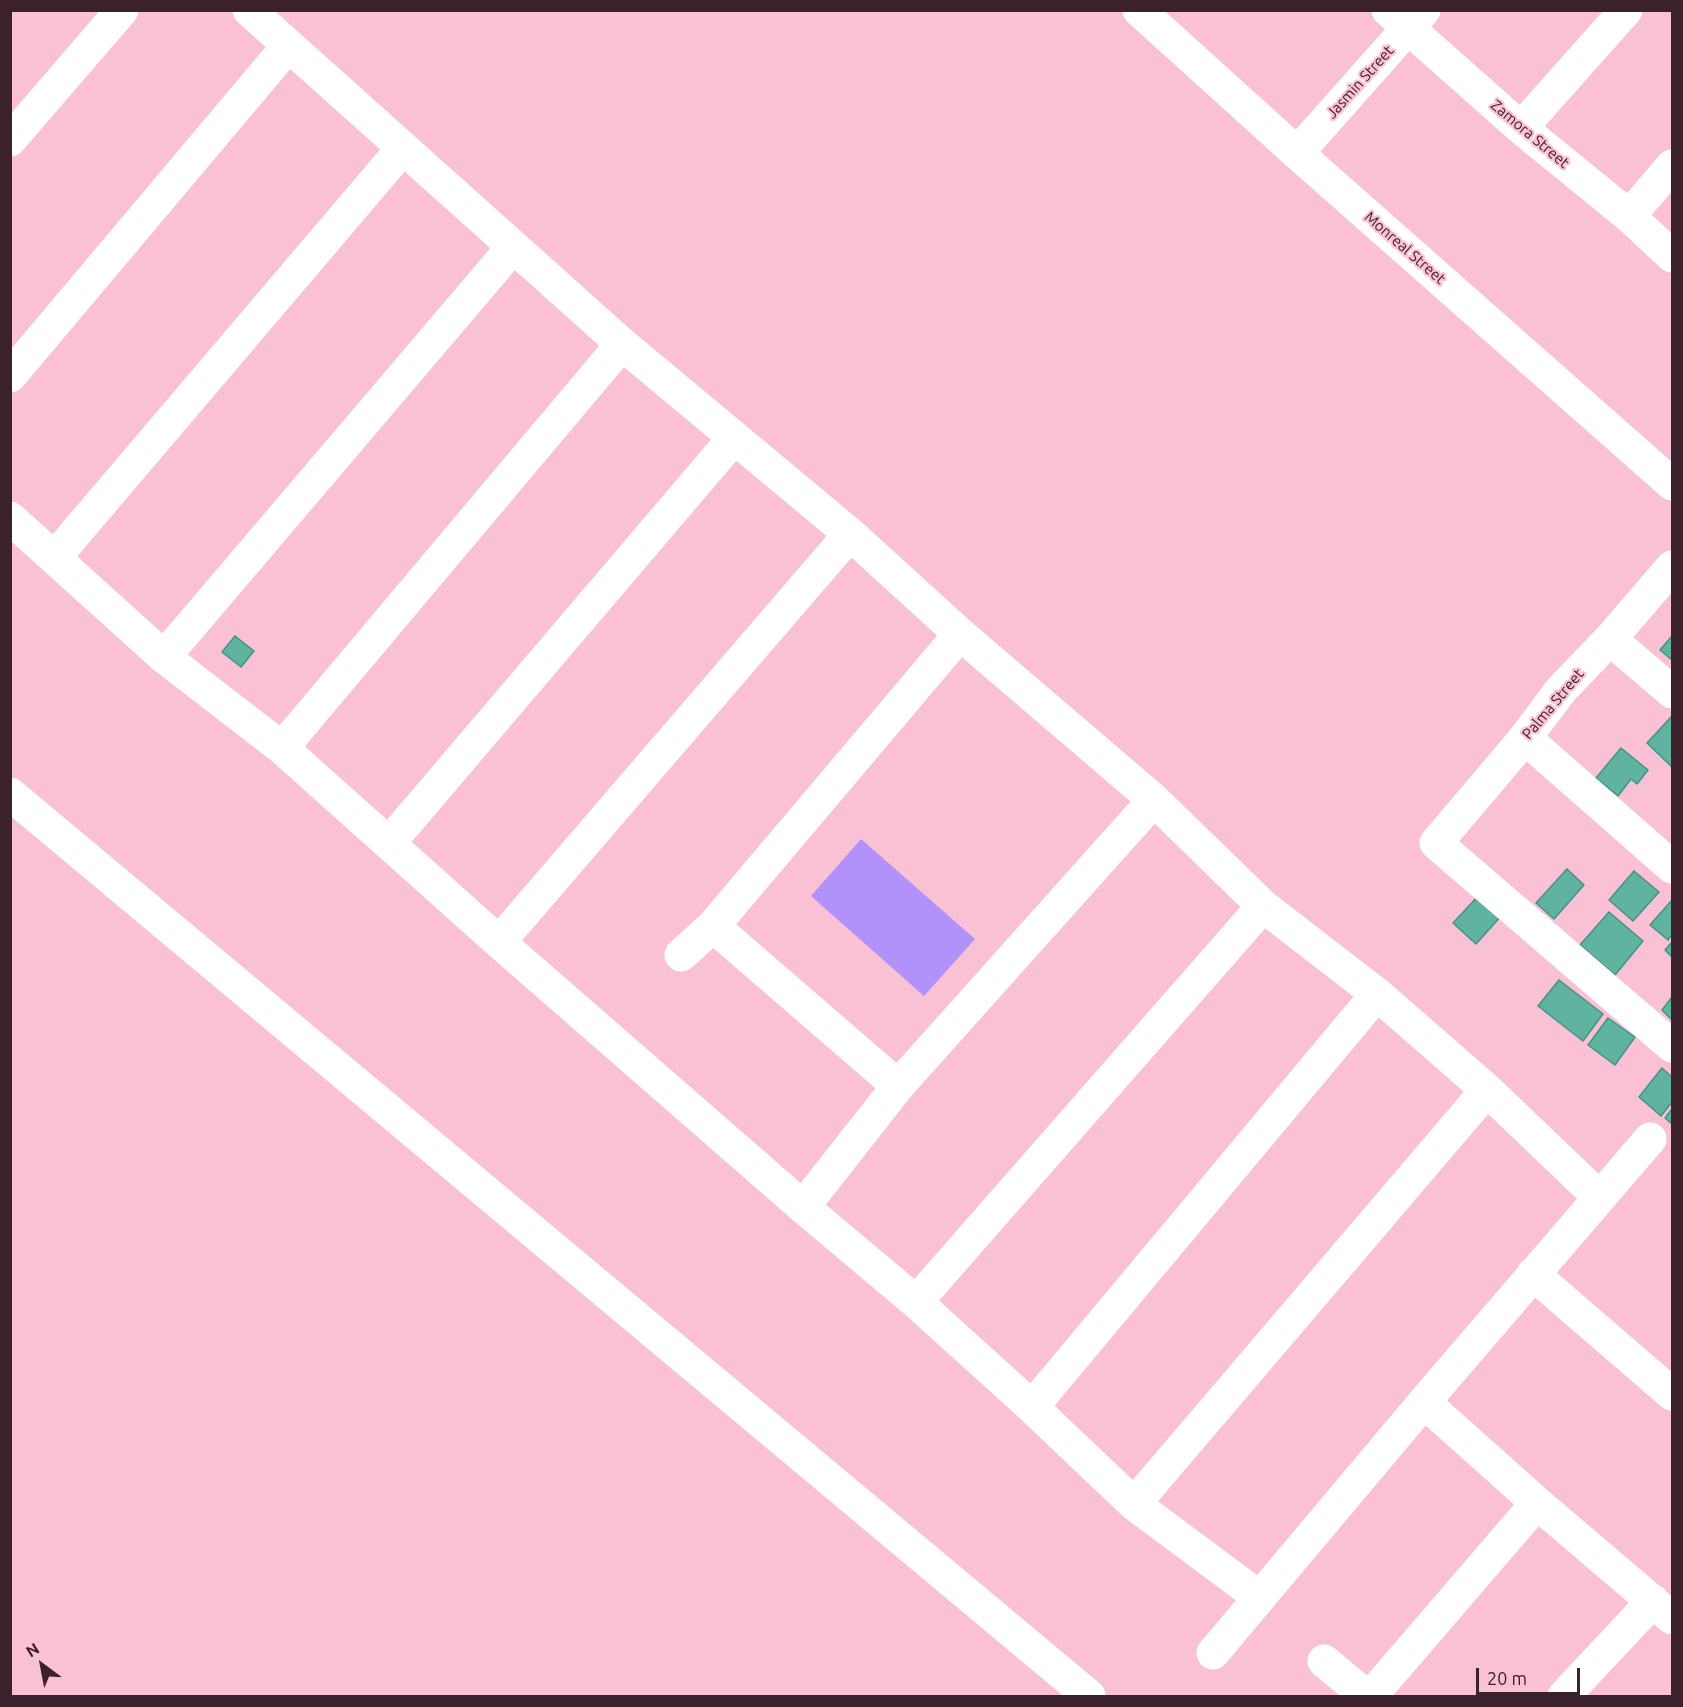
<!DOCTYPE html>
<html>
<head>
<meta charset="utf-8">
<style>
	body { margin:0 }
	#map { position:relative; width:1683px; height:1707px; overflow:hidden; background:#fac0d4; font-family:Ubuntu,sans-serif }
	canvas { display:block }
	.frame { position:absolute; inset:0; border:12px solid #3b212b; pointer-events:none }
	.north { position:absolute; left:12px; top:1635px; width:60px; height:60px; -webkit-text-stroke:4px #fac0d4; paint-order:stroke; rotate:328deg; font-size:16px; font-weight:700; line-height:24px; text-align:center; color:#3b212b }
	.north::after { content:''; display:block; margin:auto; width:21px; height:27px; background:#3b212b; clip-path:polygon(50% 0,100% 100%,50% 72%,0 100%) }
	.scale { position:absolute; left:1476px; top:1668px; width:104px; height:27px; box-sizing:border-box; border:3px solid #3b212b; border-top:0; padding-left:8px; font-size:18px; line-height:21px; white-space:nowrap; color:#3b212b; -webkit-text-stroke:4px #fac0d4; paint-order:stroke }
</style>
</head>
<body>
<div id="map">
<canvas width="1683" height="1707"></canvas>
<div class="frame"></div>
<div class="north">N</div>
<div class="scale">20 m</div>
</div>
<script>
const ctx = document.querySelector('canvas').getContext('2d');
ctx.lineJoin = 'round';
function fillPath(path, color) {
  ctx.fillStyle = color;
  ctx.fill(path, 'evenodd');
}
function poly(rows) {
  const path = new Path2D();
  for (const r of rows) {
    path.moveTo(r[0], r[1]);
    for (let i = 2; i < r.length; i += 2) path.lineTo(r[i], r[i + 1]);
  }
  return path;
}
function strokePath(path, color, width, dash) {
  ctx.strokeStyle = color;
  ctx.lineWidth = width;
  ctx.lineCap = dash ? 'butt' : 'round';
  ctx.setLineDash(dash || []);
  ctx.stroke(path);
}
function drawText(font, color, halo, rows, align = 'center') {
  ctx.font = font + ' Ubuntu,sans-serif';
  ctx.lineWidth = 4.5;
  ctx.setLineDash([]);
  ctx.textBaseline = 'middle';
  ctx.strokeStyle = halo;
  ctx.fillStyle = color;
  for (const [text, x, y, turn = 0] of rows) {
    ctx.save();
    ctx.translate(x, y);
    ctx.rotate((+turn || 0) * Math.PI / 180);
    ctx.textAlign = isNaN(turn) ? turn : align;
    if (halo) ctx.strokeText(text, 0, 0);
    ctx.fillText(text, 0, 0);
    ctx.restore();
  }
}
fillPath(poly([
	[861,839,975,939,924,996,811,896]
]), '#b191fa');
const building = poly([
	[235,636,254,651,241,667,222,652,235,636],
	[1672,636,1672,660,1660,650,1672,636],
	[1672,716,1672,767,1647,743,1672,716],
	[1621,748,1648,770,1637,784,1631,779,1618,796,1596,778,1621,748],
	[1567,869,1584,885,1554,919,1536,903,1567,869],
	[1634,871,1659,892,1633,921,1609,900,1634,871],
	[1480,894,1502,915,1476,944,1453,923,1480,894],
	[1672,900,1672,934,1668,940,1650,925,1672,900],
	[1609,912,1643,941,1615,975,1580,945,1609,912],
	[1672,942,1672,957,1665,950,1672,942],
	[1559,980,1603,1014,1583,1041,1538,1006,1559,980],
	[1672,997,1672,1020,1662,1010,1672,997],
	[1608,1018,1635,1037,1615,1065,1588,1045,1608,1018],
	[1662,1068,1672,1077,1672,1102,1661,1116,1639,1097,1662,1068],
	[1672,1109,1672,1124,1665,1118,1672,1109]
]);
fillPath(building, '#60b3a0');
strokePath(building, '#3f9481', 1.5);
strokePath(poly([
	[249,10,622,344,850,534,960,634,1154,800,1263,906,1377,994,1487,1090,1599,1197],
	[1139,10,1297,153,1672,484],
	[1388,10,1521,128,1629,216,1672,256],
	[1521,128,1626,10],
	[10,140,122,10],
	[1297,153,1424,10],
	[1629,216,1672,166],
	[10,376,288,46],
	[10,518,164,657,282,748,499,942,803,1207,916,1302,1032,1407,1134,1504,1259,1597],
	[55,557,403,148],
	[1672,567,1610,639,1561,690,1525,738,1436,843,1672,1046],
	[1610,639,1672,692],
	[164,657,513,247],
	[1525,738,1672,867],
	[282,748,622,344],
	[10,794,1089,1696],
	[389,843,734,438],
	[713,926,898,1086],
	[499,942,850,534],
	[681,955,713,926,960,634],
	[803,1207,898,1086,1154,800],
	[1533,1274,1672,1394],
	[916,1302,1263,906],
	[1424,1402,1537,1503,1672,1618],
	[1032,1407,1377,994],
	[1134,1504,1487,1090],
	[1213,1653,1424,1402,1650,1139],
	[1324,1661,1366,1696],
	[1371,1696,1537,1503],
	[1564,1696,1653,1601]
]), '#fff', 33);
drawText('15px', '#3b212b', '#fac0d4', [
	["Jasmin Street",1360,82,-48],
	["Zamora Street",1530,134,40],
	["Monreal Street",1405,248,41],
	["Palma Street",1553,704,-50]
]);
</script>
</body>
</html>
